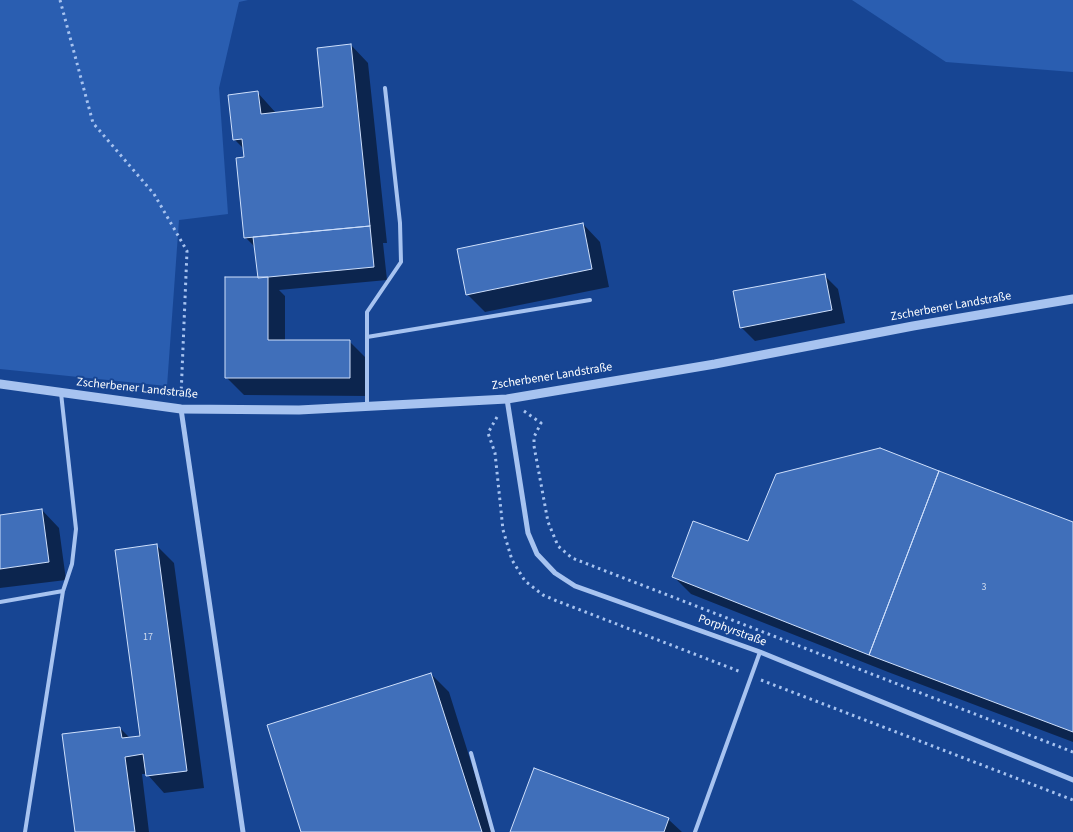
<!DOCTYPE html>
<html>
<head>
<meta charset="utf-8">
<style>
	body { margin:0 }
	canvas { display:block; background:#174593 }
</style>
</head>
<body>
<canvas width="1073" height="832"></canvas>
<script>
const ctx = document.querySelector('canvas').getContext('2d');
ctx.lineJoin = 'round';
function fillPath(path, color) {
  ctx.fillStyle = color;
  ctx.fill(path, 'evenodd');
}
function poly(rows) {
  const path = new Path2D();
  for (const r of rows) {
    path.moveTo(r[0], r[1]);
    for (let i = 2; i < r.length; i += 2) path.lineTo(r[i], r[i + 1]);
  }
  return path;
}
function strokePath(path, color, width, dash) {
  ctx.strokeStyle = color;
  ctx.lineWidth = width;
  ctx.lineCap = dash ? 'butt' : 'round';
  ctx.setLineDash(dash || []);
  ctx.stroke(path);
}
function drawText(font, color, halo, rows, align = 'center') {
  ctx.font = font + ' "Source Sans 3",sans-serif';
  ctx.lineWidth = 4;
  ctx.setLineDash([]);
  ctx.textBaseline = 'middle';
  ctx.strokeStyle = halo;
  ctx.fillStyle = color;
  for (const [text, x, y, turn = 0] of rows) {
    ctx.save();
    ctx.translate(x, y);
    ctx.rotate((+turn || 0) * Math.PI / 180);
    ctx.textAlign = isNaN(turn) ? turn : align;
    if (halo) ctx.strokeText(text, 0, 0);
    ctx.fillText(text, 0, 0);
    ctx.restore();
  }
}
fillPath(poly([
	[0,0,248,0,239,2,219,88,228,214,179,220,167,386,0,369],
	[852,0,1073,0,1073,72,946,62]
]), '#2a5eb1');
fillPath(poly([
	[351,45,368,63,387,243,383,243,387,280,279,290,285,296,285,341,349,341,367,359,367,396,244,395,226,377,259,279,256,248,246,238,245,150,234,139,258,93,276,113,325,108],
	[583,224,600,242,609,287,485,312,467,294],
	[824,275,838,289,845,323,755,341,741,327],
	[42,510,59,528,66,580,0,588,0,516],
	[1073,523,1073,742,888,672,691,594,673,576],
	[157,546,174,563,204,788,164,793,147,774,142,774,149,832,76,832,120,728,130,738,141,737],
	[431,674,449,692,493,832,302,832],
	[668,819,682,832,511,832]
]), '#0007');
const building = poly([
	[351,44,370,226,244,238,236,158,244,157,242,139,233,140,228,95,258,91,261,114,323,107,317,48,351,44],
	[583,223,592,269,466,295,457,249,583,223],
	[370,226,374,267,258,278,253,237,370,226],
	[825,274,832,310,740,328,733,291,825,274],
	[225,277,268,277,268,340,350,340,350,378,225,378,225,277],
	[880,448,939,471,869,655,672,577,693,521,748,541,776,474,880,448],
	[939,471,1073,522,1073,732,869,655,939,471],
	[42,509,49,562,0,569,0,515,42,509],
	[157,544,187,771,146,776,143,754,125,757,135,832,75,832,62,734,120,727,122,738,140,736,115,550,157,544],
	[431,673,482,832,301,832,267,725,431,673],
	[534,768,669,818,664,832,510,832,534,768]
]);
fillPath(building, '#406fba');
strokePath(building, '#cedffb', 1);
strokePath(poly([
	[60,0,93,123,154,194,187,251,181,396],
	[524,411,541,423,534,437,534,446,548,522,558,546,572,558,1073,752],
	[497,417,488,433,495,453,503,530,512,560,525,581,543,595,557,601,741,672],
	[761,680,1073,800]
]), '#a7c3f0', 3, [2.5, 4]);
strokePath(poly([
	[367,337,590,300],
	[367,405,367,312,401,262,400,223,385,88],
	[0,602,63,591,72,564,76,529,61,393],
	[471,753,493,832],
	[25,832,63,591],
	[695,832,760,652]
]), '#a7c3f0', 4);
strokePath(poly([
	[507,399,528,533,537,554,555,573,575,586,760,652,1073,780],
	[181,409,243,832]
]), '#a7c3f0', 5);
strokePath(poly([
	[0,384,181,409,299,410,507,399,715,364,913,326,1073,299]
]), '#a7c3f0', 9);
drawText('10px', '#cfdbee', null, [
	["3",984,588],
	["17",148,638]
]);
drawText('12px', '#fff', '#174593', [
	["Zscherbener Landstraße",951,307,-10],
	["Zscherbener Landstraße",552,377,-9],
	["Zscherbener Landstraße",137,389,6],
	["Porphyrstraße",732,631,20]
]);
</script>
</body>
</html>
